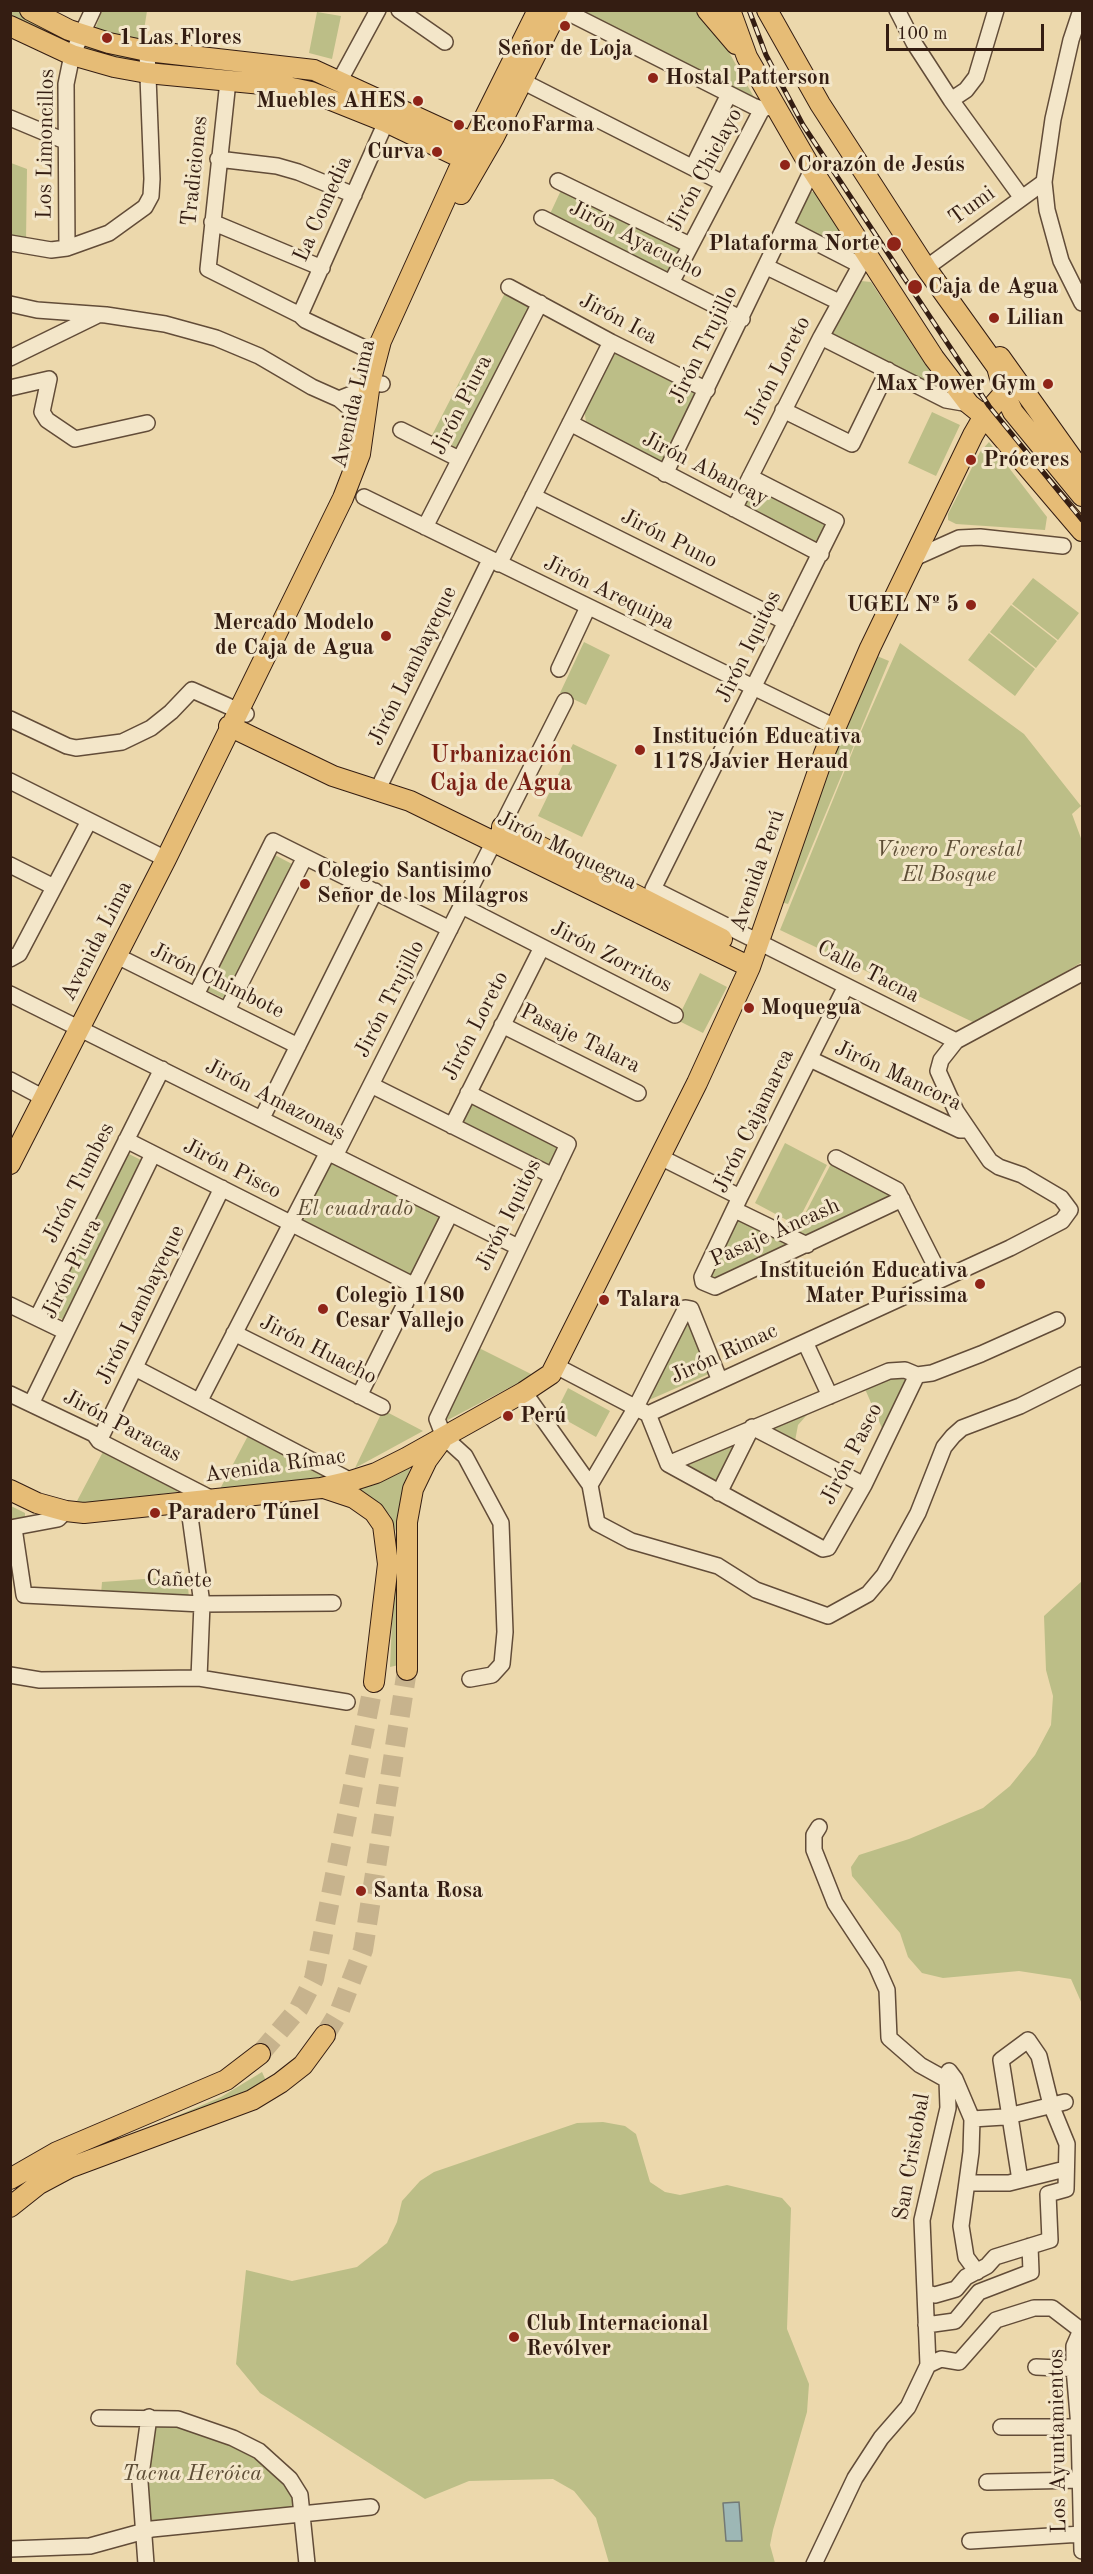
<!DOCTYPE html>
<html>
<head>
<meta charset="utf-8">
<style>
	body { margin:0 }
	#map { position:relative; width:1093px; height:2574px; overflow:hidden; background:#ecd8ac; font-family:"Old Standard TT",serif }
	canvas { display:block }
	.frame { position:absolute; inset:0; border:12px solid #341d12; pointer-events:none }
	.scale { position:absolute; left:886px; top:24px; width:158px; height:27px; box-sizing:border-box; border:3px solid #341d12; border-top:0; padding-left:8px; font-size:18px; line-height:21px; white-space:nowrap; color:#341d12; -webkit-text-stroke:4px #f3e6c9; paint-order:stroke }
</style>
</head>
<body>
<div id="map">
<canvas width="1093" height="2574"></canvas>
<div class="frame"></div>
<div class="scale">100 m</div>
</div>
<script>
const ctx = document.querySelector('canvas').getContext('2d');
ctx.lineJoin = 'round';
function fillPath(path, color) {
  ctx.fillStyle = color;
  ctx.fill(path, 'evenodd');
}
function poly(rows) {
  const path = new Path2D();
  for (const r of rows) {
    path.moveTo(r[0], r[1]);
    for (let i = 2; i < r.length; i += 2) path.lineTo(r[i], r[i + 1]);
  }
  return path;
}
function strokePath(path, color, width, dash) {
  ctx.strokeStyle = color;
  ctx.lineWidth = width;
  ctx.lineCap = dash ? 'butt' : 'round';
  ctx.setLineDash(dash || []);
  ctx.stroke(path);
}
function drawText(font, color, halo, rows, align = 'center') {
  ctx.font = font + ' "Old Standard TT",serif';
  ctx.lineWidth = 6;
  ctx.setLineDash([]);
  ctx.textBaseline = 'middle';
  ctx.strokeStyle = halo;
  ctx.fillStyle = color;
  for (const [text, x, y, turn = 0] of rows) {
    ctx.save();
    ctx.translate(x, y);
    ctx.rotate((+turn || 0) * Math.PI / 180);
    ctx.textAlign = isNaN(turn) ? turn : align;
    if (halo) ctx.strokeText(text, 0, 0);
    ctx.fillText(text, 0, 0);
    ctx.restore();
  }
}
fillPath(poly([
	[11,11,22,11,70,40,69,44,11,18],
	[102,11,147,11,142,43,94,32],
	[580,11,696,11,725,45,755,99],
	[317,12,341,16,332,59,309,53],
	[84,42,139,55,142,63,84,55],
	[11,163,27,169,26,241,10,236],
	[563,186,682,245,668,275,549,216],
	[810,192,815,192,857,258,791,226,806,194],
	[861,281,871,282,931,373,932,377,928,383,830,335,852,289],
	[506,291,536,306,458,456,429,441],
	[611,350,698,390,664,463,590,427,586,422,584,408],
	[932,412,960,425,936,476,908,463],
	[989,442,1047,517,1045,530,956,524,948,520,948,514,980,452],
	[751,478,834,522,820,551,735,509],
	[1033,578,1079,613,1058,640,1012,604],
	[1011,605,1057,641,1036,668,990,632],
	[989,633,1035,669,1015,696,968,660],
	[584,642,610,655,586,705,560,693],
	[900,643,1024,734,1081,806,1072,814,1082,841,1082,962,977,1024,780,930,856,743],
	[877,656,889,661,788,904,781,902,839,741],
	[573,744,617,765,582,837,538,816],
	[271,853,292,864,225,999,203,989],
	[700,973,727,987,703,1033,677,1020],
	[470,1097,562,1145,548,1171,456,1123],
	[785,1143,827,1165,796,1225,755,1203],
	[123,1151,145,1162,64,1320,42,1310],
	[330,1154,443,1212,410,1278,296,1220],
	[834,1158,897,1193,806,1241,794,1235],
	[737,1213,792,1243,711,1285,706,1277],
	[686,1317,711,1373,642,1403],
	[475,1346,533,1375,444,1422],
	[893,1375,911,1379,885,1435,865,1389],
	[568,1388,610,1411,596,1437,555,1414],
	[813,1408,798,1425,795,1441,767,1426],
	[383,1410,423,1431,355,1468],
	[251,1430,325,1471,323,1478,220,1489],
	[744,1433,717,1487,673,1464],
	[105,1448,178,1485,177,1492,81,1504,77,1501],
	[411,1464,403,1495,403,1664,390,1667,396,1532,390,1515,378,1502,351,1488],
	[11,1506,25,1513,25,1519,11,1523],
	[187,1576,189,1598,101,1595,102,1582],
	[1082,1581,1082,2004,1071,1979,1019,1971,943,1978,922,1973,908,1957,900,1933,852,1876,851,1867,859,1855,909,1839,983,1808,1010,1786,1035,1755,1051,1725,1053,1696,1046,1670,1044,1616],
	[262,2072,267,2083,242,2096,100,2149,221,2097],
	[603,2122,625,2126,636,2134,650,2182,665,2192,680,2195,727,2185,782,2198,791,2208,787,2329,809,2384,807,2412,773,2530,770,2545,775,2563,609,2563,596,2518,574,2491,553,2479,469,2481,425,2499,260,2393,236,2364,246,2270,292,2281,357,2267,387,2243,397,2222,402,2201,420,2181,434,2172,577,2123],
	[152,2420,178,2422,231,2442,282,2475,298,2509,145,2526,145,2480]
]), '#bcbe87');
const water = poly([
	[739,2502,742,2541,726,2541,723,2503,739,2502]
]);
fillPath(water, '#9db7b5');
strokePath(water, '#737974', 1.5);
strokePath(poly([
	[325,2035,340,2010,363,1950,407,1670],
	[260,2054,299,2008,314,1979,374,1682]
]), '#c7b38d', 20, [20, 10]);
const minor = poly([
	[399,10,445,42],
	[563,10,753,106,762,109,775,106],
	[897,10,914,43,951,100,1022,198],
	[1081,10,1071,40,1053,119,1044,182,1047,210,1061,261,1082,303],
	[340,80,378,10],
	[228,81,208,269,300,315,305,320,377,354],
	[522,81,723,183],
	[951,100,966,90,976,77,996,10],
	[10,118,65,141],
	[218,159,277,166,298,172,354,195],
	[693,167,729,94],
	[558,181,690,245],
	[542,218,742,319],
	[212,222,322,268],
	[786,227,860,265],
	[10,243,51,250,67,248,109,233,145,207,151,196,152,179,147,51],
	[67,248,66,84,72,55,93,10],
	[767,267,839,302],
	[926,268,1044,182],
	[671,283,762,109],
	[509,287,611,342,707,390],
	[10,304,37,310,106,315,165,324,216,338,259,356,312,387,339,399,365,421],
	[300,315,386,122],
	[821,337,946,400,969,404],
	[10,358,96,316],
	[10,388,49,379,42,412,47,420,75,439,147,423],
	[339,399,362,390,370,383,382,384],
	[783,410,852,444,888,370],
	[570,423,821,554],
	[401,430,459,459],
	[665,474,812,170],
	[750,477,836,521,653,889,956,1041],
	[533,496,786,622],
	[364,497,835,727],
	[734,509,821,337,866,255],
	[425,527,540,303],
	[912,559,959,538,980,537,1063,546],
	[499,564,611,342],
	[559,669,588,607],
	[10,719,67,746,76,748,122,742,151,728,171,712,192,690,246,714],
	[10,781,166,859],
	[377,791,490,560],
	[10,865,54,887],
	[462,906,675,1015],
	[117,956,298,1046],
	[10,959,19,954,89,821],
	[846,986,740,1197,702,1277,703,1282,715,1287,902,1199],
	[10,994,518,1247],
	[196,995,273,841,450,929],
	[227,1010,305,857],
	[502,1025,638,1093],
	[810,1059,960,1130,968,1130],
	[10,1080,44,1098],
	[371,1085,553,1176],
	[468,1093,568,1144,437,1419,444,1437,465,1456,501,1523,505,1632,502,1664,492,1675,470,1679],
	[262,1118,375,891],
	[452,1126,542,947],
	[126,1140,415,1286],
	[335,1156,565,701],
	[660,1157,740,1197],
	[836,1158,897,1190,942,1279],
	[735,1210,807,1245],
	[1070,1210,1061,1198,1022,1175,999,1167,990,1161,956,1111,938,1071,941,1060,956,1041,1082,973],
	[10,1305,66,1332],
	[37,1318,162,1069],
	[234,1333,382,1407],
	[805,1342,830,1396],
	[556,1366,648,1414,1010,1248,1062,1221,1070,1210],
	[135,1368,351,1481],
	[524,1392,590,1485,597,1523,631,1541,718,1566,756,1590,828,1616,868,1594,884,1575,918,1513,944,1447,953,1436,962,1428,1020,1406,1082,1375],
	[10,1394,94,1434,99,1441,212,1499],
	[359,1396,450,1214],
	[200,1400,328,1152],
	[31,1404,153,1154],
	[648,1414,668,1464,823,1549,828,1548,864,1485,917,1375],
	[99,1441,222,1188],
	[668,1464,889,1371,905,1370,917,1375,932,1373,981,1354,1057,1320],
	[590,1485,636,1407,686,1308,691,1309,720,1381],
	[719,1493,752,1427,864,1485],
	[188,1502,202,1604,199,1678],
	[10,1528,58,1519,66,1511],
	[14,1528,24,1595,202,1604,333,1603],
	[10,1675,40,1680,199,1678,347,1702],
	[947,2075,949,2071,955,2079,972,2119,971,2152,961,2226,966,2257,977,2272],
	[972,2119,1004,2117,1065,2102],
	[967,2183,1009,2183,1065,2169],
	[927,2293,935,2295,956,2289,966,2277,987,2266,995,2257,1050,2240,1048,2194,1066,2189,1067,2144,1051,2105,1039,2056,1028,2040,1001,2060,1020,2180],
	[926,2325,955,2321,979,2292,1031,2272,1030,2246],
	[1081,2330,1074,2346,1074,2368,1079,2427,1082,2551],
	[928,2365,941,2359,959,2362,996,2320,1034,2308,1052,2308,1082,2331],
	[1036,2367,1082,2369],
	[99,2418,178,2419,233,2438,259,2451,290,2479,300,2495,307,2564],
	[1001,2427,1082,2427],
	[987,2482,1082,2480],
	[970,2541,1082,2534],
	[10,2549,90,2546,152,2529,371,2507],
	[146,2564,140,2482,149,2417],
	[814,2564,855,2478,881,2438,908,2407,928,2365,922,2220,948,2108,947,2080,920,2065,889,2038,887,1990,876,1965,835,1903,814,1850,814,1835,819,1827]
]);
const major = poly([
	[30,10,69,30,109,43,147,51,314,70,484,148],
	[707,10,736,44],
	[730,10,747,57,811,168,934,358,969,404,984,416,1082,531],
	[767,10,820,104,926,268,997,367,1004,393,1013,412,1082,496],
	[10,26,72,55,114,67,147,73,283,86,311,92,386,122,474,164],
	[461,194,494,137,558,10],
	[1000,357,1082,472],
	[229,726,333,776,410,801,750,967],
	[502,827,722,939],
	[10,1164,166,859,343,498,360,454,370,383,381,341,458,171,538,10],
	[324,1488,354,1498,374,1512,383,1525,388,1564,374,1682],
	[10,1490,37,1503,66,1511,84,1513,321,1488,351,1481,376,1473,406,1458,524,1392,551,1374,697,1083,750,967,824,754,870,648,973,435,984,416,1004,393],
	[407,1670,407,1522,413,1489,427,1460,441,1441],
	[10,2179,57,2152,226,2080,260,2054],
	[10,2207,39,2184,69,2168,252,2100,280,2083,303,2065,325,2035]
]);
strokePath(minor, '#624c38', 18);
strokePath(major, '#341d12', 22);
strokePath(minor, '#f3e6c9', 15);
strokePath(major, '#e6bc76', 20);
const rail = poly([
	[749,10,766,55,803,125,989,406,1082,520]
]);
strokePath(rail, '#341d12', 5);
strokePath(rail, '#f3e6c9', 3, [9]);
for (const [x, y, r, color] of [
	[565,26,6,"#8f2418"],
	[107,38,6,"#8f2418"],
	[653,78,6,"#8f2418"],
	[418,101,6,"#8f2418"],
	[459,125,6,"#8f2418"],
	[437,152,6,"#8f2418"],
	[785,165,6,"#8f2418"],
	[894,244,8,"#8f2418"],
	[915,287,8,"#8f2418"],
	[994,318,6,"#8f2418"],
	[1048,384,6,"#8f2418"],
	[971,460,6,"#8f2418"],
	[971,605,6,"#8f2418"],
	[386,636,6,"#8f2418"],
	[640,750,6,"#8f2418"],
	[305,884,6,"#8f2418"],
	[749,1008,6,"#8f2418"],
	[980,1284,6,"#8f2418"],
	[604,1300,6,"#8f2418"],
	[323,1309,6,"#8f2418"],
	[508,1416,6,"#8f2418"],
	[155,1513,6,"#8f2418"],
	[361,1891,6,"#8f2418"],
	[514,2337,6,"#8f2418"]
]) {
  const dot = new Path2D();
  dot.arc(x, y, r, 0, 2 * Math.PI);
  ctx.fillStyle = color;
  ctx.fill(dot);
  strokePath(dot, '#f3e6c9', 2);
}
drawText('bold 22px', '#341d12', '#f3e6c9', [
	["1 Las Flores",119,38],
	["Señor de Loja",565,49,"center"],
	["Hostal Patterson",665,78],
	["Muebles AHES",406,101,"right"],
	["EconoFarma",471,125],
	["Curva",425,152,"right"],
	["Corazón de Jesús",797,165],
	["Plataforma Norte",880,244,"right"],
	["Caja de Agua",928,287],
	["Lilian",1006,318],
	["Max Power Gym",1036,384,"right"],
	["Próceres",983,460],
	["UGEL Nº 5",959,605,"right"],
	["Mercado Modelo",374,623,"right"],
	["de Caja de Agua",374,648,"right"],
	["Institución Educativa",652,737],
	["1178 Javier Heraud",652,762],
	["Colegio Santisimo",317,871],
	["Señor de los Milagros",317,896],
	["Moquegua",761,1008],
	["Institución Educativa",968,1271,"right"],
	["Mater Purissima",968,1296,"right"],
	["Colegio 1180",335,1296],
	["Cesar Vallejo",335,1321],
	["Talara",616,1300],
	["Perú",520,1416],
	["Paradero Túnel",167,1513],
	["Santa Rosa",373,1891],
	["Club Internacional",526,2324],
	["Revólver",526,2349]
], 'left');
drawText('22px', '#341d12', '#f3e6c9', [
	["Los Limoncillos",46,144,-89],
	["Jirón Chiclayo",705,170,-62],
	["Tradiciones",195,171,-84],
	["Tumi",972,206,-36],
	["La Comedia",323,209,-66],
	["Jirón Ayacucho",636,240,27],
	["Jirón Ica",618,319,28],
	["Jirón Trujillo",704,345,-64],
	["Jirón Loreto",778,371,-63],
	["Avenida Lima",354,404,-77],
	["Jirón Piura",462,405,-63],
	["Jirón Abancay",705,469,27],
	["Jirón Puno",669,539,27],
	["Jirón Arequipa",609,593,26],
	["Jirón Iquitos",749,647,-64],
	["Jirón Lambayeque",413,666,-64],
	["Jirón Moquegua",567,851,26],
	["Avenida Perú",758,871,-71],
	["Avenida Lima",97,941,-63],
	["Jirón Zorritos",611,957,27],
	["Calle Tacna",868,972,27],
	["Jirón Chimbote",217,981,26],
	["Jirón Trujillo",390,999,-63],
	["Jirón Loreto",476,1026,-63],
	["Pasaje Talara",580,1039,26],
	["Jirón Mancora",898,1076,25],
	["Jirón Amazonas",275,1100,27],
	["Jirón Cajamarca",754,1121,-64],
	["Jirón Pisco",232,1169,27],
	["Jirón Tumbes",79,1183,-63],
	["Jirón Iquitos",509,1215,-64],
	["Pasaje Áncash",775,1233,-24],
	["Jirón Piura",72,1269,-64],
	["Jirón Lambayeque",141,1305,-64],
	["Jirón Huacho",318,1350,27],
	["Jirón Rimac",724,1354,-25],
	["Jirón Paracas",122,1426,28],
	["Jirón Pasco",852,1454,-63],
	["Avenida Rímac",275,1466,-8],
	["Cañete",179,1580,2],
	["San Cristobal",912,2157,-80],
	["Los Ayuntamientos",1058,2441,-91]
]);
drawText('italic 22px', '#5d4d35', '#f3e6c9', [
	["Vivero Forestal",949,850],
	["El Bosque",949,875],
	["El cuadrado",355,1209],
	["Tacna Heróica",192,2474]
]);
drawText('bold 24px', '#7a1f14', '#f3e6c9', [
	["Urbanización",501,756],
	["Caja de Agua",501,784]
]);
</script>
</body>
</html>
